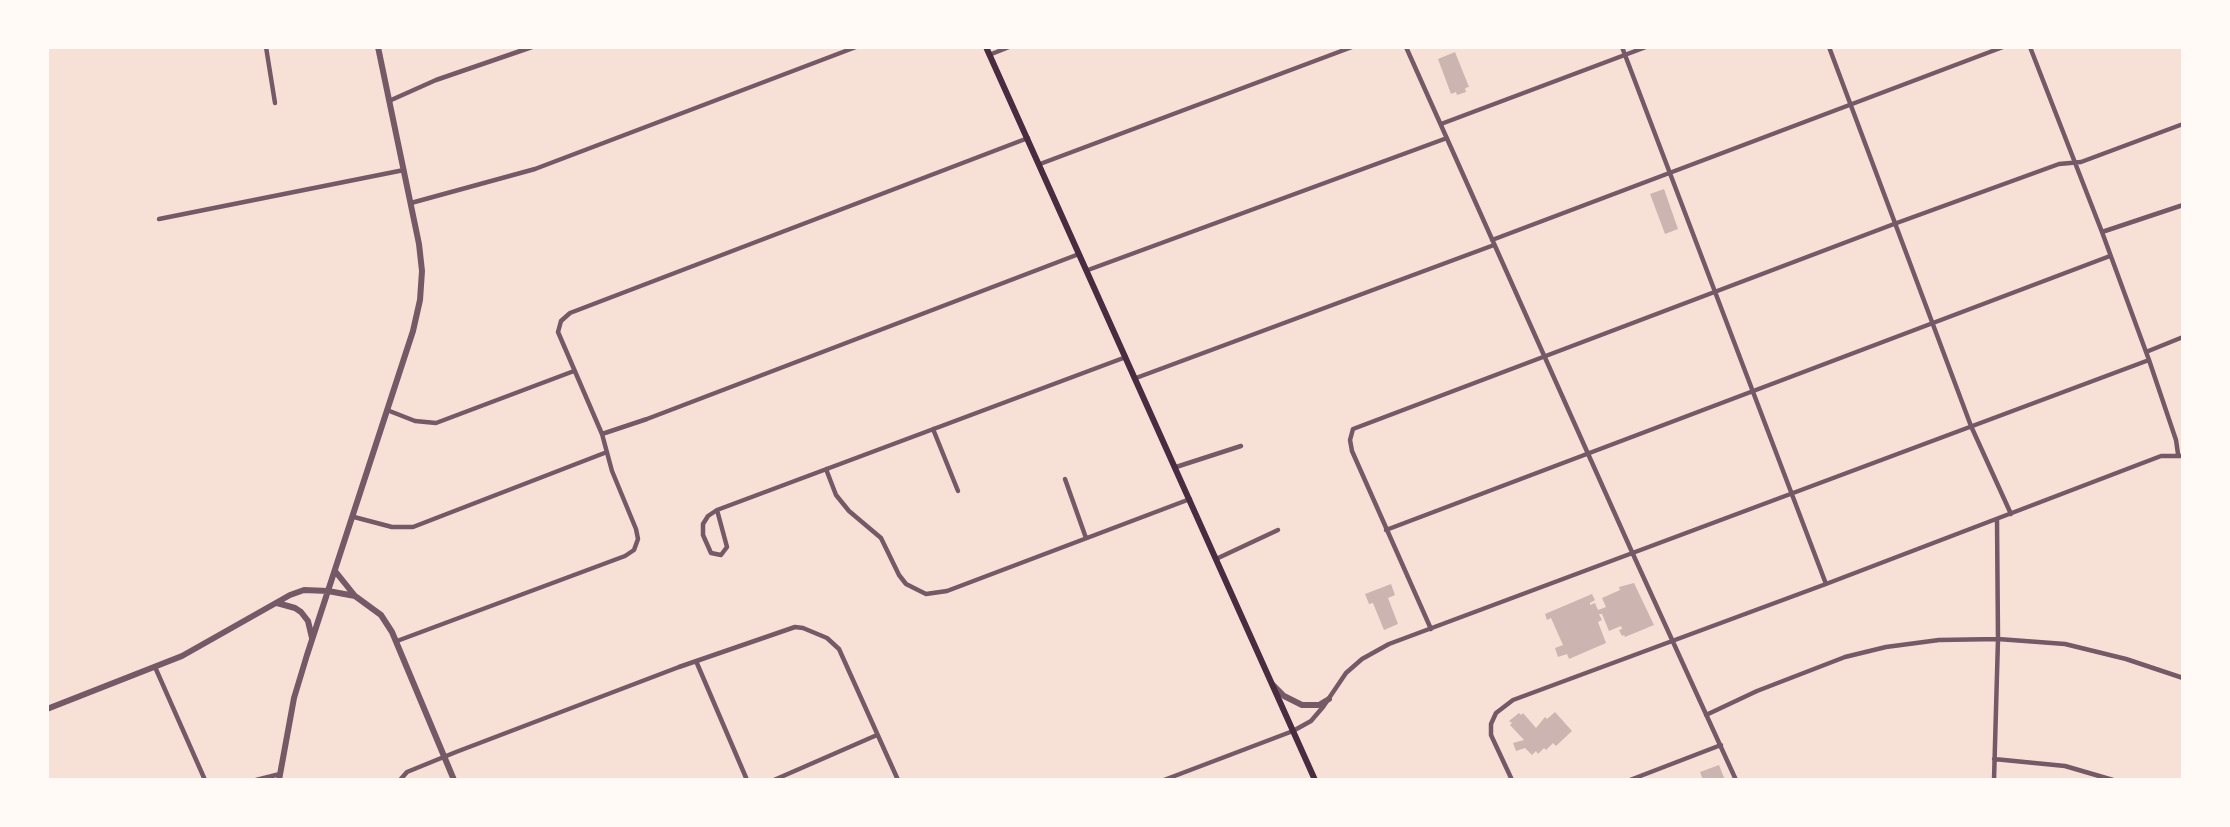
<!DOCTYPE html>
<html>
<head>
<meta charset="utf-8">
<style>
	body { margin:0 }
	#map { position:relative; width:2230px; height:827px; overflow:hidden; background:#f7e1d7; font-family:"PT Sans Narrow",sans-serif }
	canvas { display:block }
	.frame { position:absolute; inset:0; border:49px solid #fffaf5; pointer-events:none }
</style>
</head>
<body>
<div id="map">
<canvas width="2230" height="827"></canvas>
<div class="frame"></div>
</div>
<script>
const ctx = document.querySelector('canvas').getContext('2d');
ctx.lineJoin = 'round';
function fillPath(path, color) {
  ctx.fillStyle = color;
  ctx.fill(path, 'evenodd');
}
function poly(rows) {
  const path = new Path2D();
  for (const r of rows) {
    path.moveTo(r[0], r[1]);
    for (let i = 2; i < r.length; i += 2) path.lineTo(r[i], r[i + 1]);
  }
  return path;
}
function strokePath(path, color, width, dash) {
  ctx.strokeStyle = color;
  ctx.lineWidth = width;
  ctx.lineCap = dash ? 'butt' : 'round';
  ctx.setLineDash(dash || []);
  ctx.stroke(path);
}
fillPath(poly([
	[1455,52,1469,87,1465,88,1466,92,1457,95,1456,92,1451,94,1438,59],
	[1664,189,1678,229,1665,234,1650,194],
	[1634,583,1654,625,1625,637,1624,635,1622,636,1619,630,1622,629,1621,626,1609,631,1602,614,1599,614,1602,620,1598,622,1606,643,1569,659,1567,654,1558,657,1555,648,1563,645,1551,618,1547,620,1545,614,1592,594,1595,600,1590,603,1590,605,1595,603,1598,610,1606,607,1602,598,1620,590,1619,587],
	[1391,584,1395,595,1388,598,1398,624,1384,630,1373,603,1369,604,1365,594],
	[1555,712,1572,731,1556,746,1553,743,1546,750,1544,748,1538,754,1536,751,1532,755,1525,748,1516,751,1513,743,1524,740,1510,725,1512,723,1509,721,1519,713,1521,715,1523,713,1536,728,1545,717,1547,719],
	[1719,765,1725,780,1703,780,1700,772]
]), '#ccb4b1');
strokePath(poly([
	[266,47,275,103],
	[1406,47,1632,552,1736,780],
	[1622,47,1826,584],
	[1829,47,1971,426,2011,514],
	[2030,47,2102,232,2149,360,2176,440,2178,454],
	[989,55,1009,47],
	[389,101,436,80,532,47],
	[1441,124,1646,47],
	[1040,164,1352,47],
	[411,203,535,169,856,47],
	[159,219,404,170],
	[2102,232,2183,205],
	[1492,240,2003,47],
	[1088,270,1447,138],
	[2146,352,2183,337],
	[1136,378,1494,245],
	[387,410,415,421,436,423,574,371],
	[933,429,958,491],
	[602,434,647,419,1079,254],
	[1176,467,1241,446],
	[826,469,836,495,849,511,881,538,899,575,906,584,926,594,947,591,1190,499],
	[1065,479,1086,538],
	[717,510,1126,357],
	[717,510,727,547,721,555,711,553,703,535,703,524,708,516,717,510],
	[354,517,392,527,413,527,607,452],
	[1386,530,2110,256],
	[1216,559,1278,530],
	[1431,629,1352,451,1350,440,1353,429,1894,224,2059,164,2081,162,2183,124],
	[397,641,625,556,634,550,638,539,636,529,612,471,602,434,558,332,561,321,570,313,1028,138],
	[696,661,747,780],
	[155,667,205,780],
	[1706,715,1757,691,1845,657,1886,647,1939,640,1998,639,2065,644,2126,659,2183,678],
	[1994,759,2065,766,2113,780],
	[256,780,280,774],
	[400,780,407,772,456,752,679,667,795,627,803,628,827,638,839,649,898,780],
	[774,780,877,735],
	[1164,780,1293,731,1311,721,1323,707,1346,673,1362,659,1389,644,2149,360],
	[1512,780,1491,735,1491,724,1496,713,1513,700,1826,584,2161,456,2183,456],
	[1630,780,1721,745],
	[1994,780,1998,639,1997,520]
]), '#755966', 4.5);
strokePath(poly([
	[335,571,355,596],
	[277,603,295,608,301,612,308,621,312,638],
	[1273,685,1284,696,1302,705,1319,705,1329,699],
	[47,709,182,656,290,595,304,590,328,591,355,596,381,615,392,632,454,780],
	[279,780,294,698,307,655,413,331,420,300,422,271,419,244,378,47]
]), '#755966', 6);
strokePath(poly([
	[986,47,1315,780]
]), '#4a2c40', 6);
</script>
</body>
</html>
